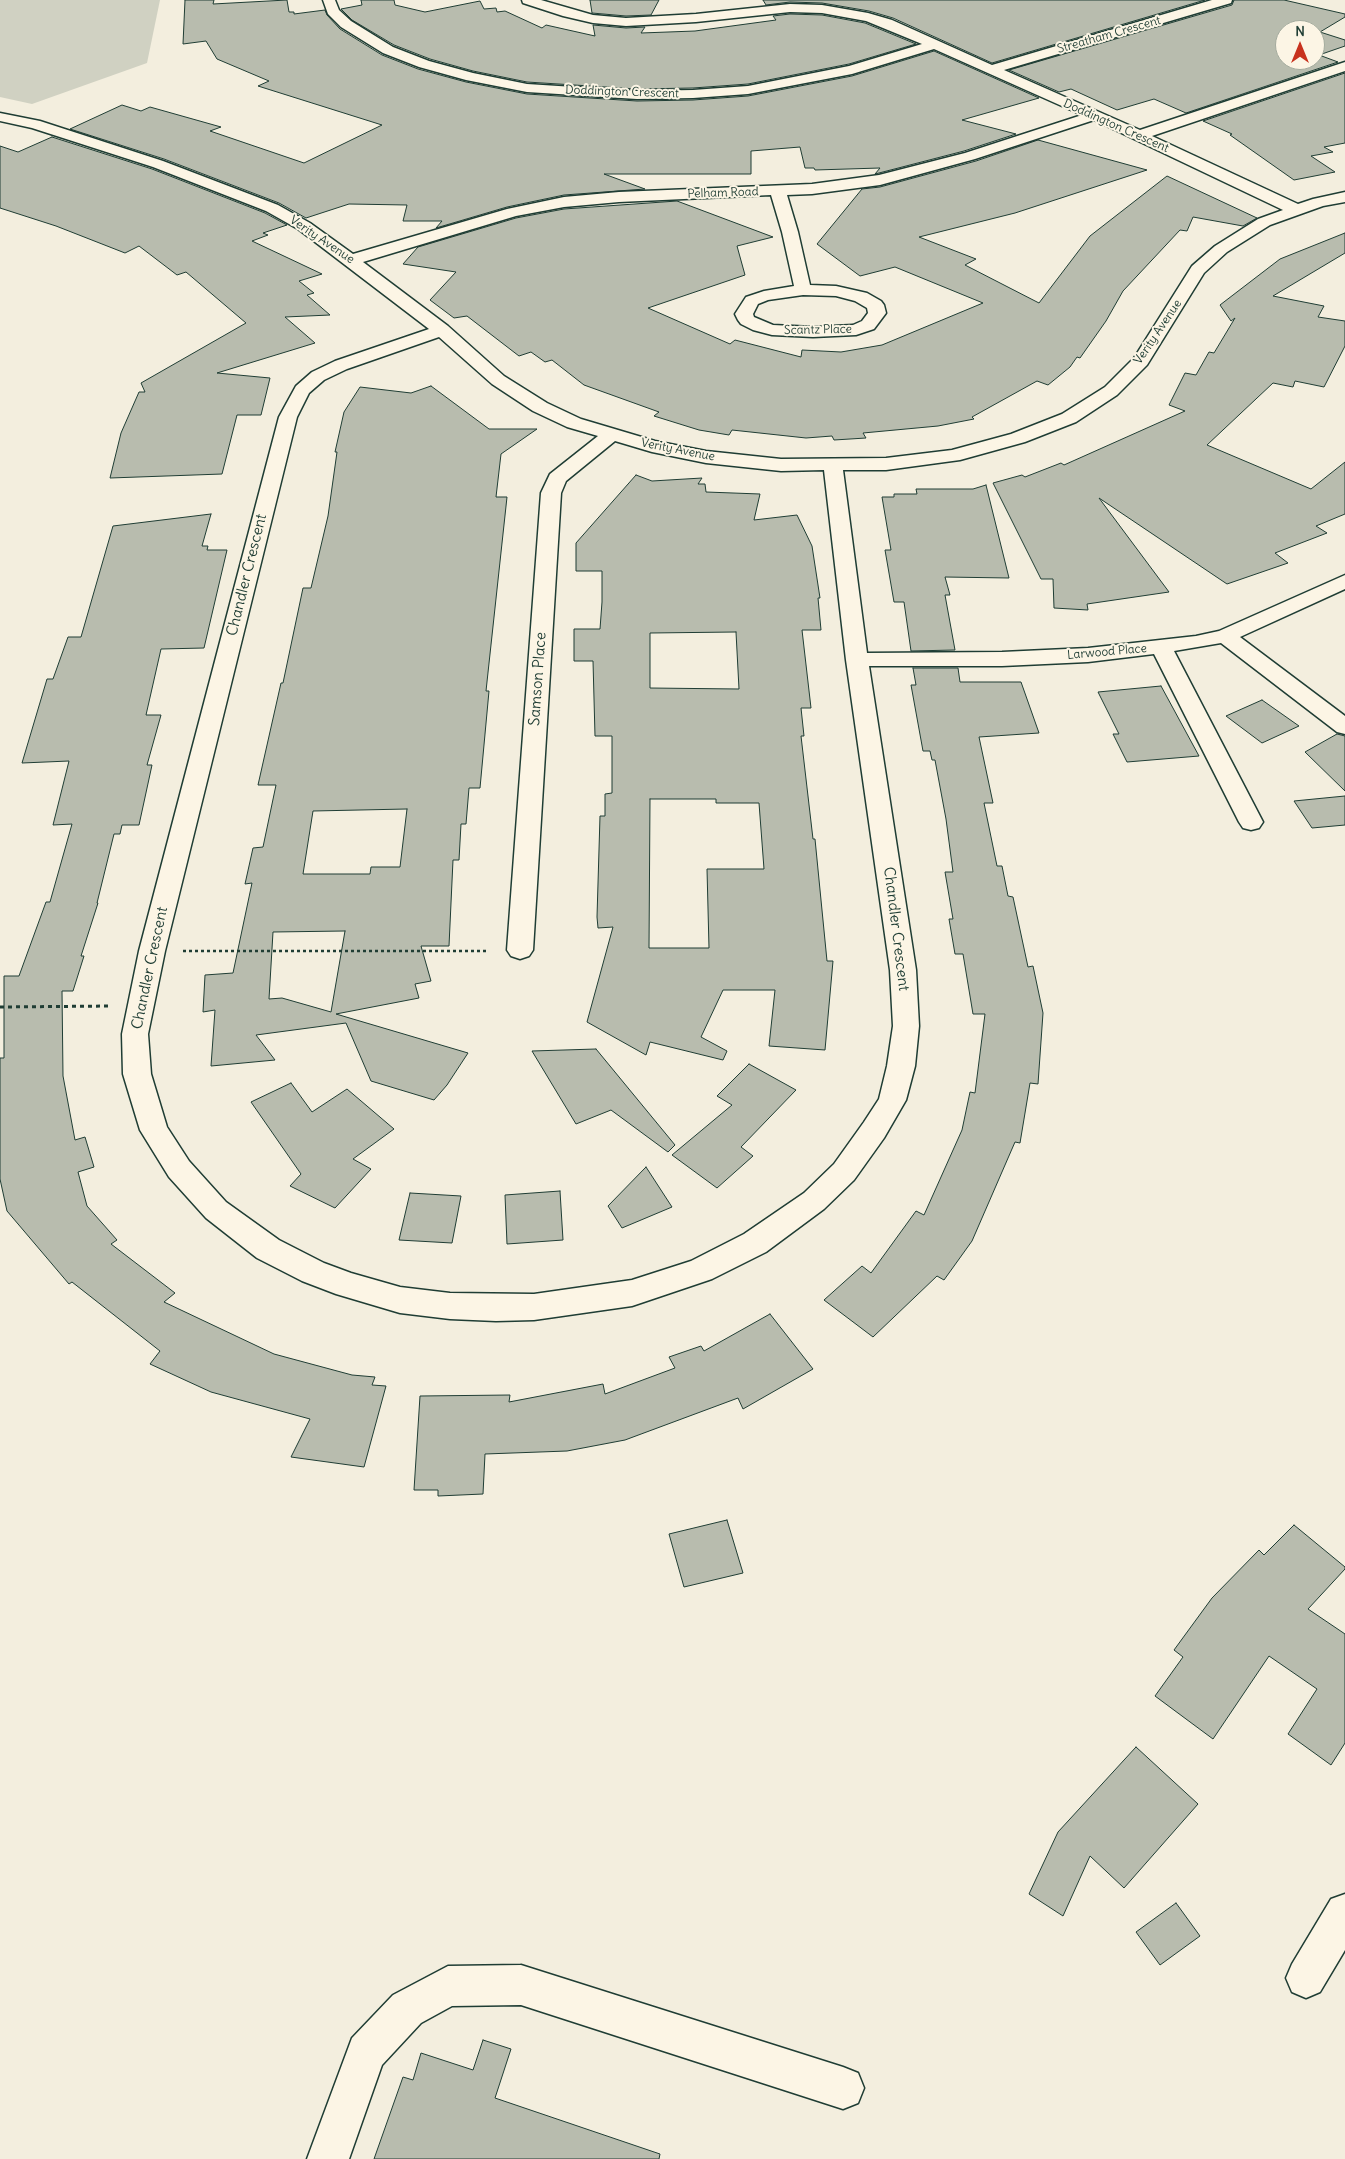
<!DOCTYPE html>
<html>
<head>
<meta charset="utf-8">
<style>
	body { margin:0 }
	#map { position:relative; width:1345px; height:2159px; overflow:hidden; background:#f3eede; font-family:Delius,sans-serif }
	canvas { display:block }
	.north { position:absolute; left:1275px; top:20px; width:50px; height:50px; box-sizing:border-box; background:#fcf5e5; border:1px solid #a4ab9e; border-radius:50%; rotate:0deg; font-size:14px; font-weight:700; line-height:20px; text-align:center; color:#1f3d34 }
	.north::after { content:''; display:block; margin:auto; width:18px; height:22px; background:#c8321e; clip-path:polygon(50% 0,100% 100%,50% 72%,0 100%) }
</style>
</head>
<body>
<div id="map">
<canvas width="1345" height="2159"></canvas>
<div class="north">N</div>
</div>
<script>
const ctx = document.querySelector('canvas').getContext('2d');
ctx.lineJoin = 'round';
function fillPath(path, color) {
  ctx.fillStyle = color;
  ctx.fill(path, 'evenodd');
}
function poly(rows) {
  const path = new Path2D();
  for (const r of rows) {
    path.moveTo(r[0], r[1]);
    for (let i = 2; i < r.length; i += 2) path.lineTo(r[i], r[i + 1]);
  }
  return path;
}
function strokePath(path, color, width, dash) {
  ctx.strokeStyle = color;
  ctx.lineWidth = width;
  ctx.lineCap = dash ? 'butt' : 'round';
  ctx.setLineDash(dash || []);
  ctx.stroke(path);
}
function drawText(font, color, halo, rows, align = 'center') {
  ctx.font = font + ' Delius,sans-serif';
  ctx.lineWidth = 4;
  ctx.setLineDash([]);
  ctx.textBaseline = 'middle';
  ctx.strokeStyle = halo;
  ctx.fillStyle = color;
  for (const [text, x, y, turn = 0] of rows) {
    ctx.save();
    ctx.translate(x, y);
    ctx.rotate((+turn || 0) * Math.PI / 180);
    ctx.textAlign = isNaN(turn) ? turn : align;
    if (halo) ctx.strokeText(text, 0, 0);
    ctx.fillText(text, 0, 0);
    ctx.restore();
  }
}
fillPath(poly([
	[0,0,160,0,147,63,32,104,0,97]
]), '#d0d1c2');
const building = poly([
	[185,0,214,0,213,4,287,0,289,12,294,12,294,14,325,10,327,15,340,29,382,55,418,69,466,82,527,94,637,101,693,100,748,96,852,76,934,51,1039,98,962,120,1016,134,964,151,879,173,875,174,880,168,815,170,814,168,805,168,800,147,751,151,751,174,604,174,645,189,564,195,507,207,436,228,442,221,403,221,407,205,349,204,306,218,279,203,164,159,70,129,122,105,141,111,150,107,221,127,210,131,304,163,382,125,258,86,269,81,217,59,206,41,183,44,185,0],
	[361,0,394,0,395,5,425,12,480,1,484,9,496,8,497,12,505,11,542,28,546,25,595,36,593,25,626,28,645,27,641,33,695,31,776,20,773,16,790,14,822,15,865,23,916,44,849,64,748,84,693,88,637,89,527,82,473,71,430,59,394,45,352,20,341,9,362,5,361,0],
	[590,0,659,0,651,15,626,16,592,13,590,0],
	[763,0,1205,0,992,63,893,18,869,11,822,3,790,2,766,5,763,0],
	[1234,0,1284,0,1345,14,1345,17,1320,32,1345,40,1345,46,1319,55,1338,62,1186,113,1154,99,1117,110,1071,89,1059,92,1009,70,1232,5,1234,0],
	[1285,30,1315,30,1315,60,1285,60,1285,30],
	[1345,73,1345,143,1324,147,1333,152,1311,156,1335,172,1294,180,1230,135,1232,134,1203,121,1345,73],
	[52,137,152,169,265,213,287,225,263,233,268,235,252,241,322,274,299,281,314,293,307,295,330,315,285,317,315,343,217,373,270,378,261,415,237,415,222,474,110,478,121,433,139,392,145,392,141,383,246,323,186,272,177,275,139,246,125,253,56,226,0,208,0,146,18,152,52,137],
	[1038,140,1147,170,1015,213,919,237,976,259,965,265,1039,303,1090,236,1167,176,1257,218,1243,226,1193,217,1187,231,1180,230,1123,291,1106,321,1080,358,1077,357,1070,367,1048,385,1037,381,972,417,974,419,938,426,863,433,866,438,834,440,832,436,806,438,732,430,729,435,699,430,654,416,659,412,584,385,552,360,545,362,531,352,519,356,467,316,454,318,430,300,456,272,403,264,418,247,516,218,564,209,677,201,773,237,737,246,745,275,648,308,730,344,735,340,801,357,802,350,841,352,882,345,983,303,895,267,860,276,817,244,862,189,880,187,976,161,1038,140],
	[1345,233,1345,253,1273,296,1324,306,1318,317,1345,321,1345,346,1324,387,1295,381,1293,387,1273,383,1207,445,1311,489,1345,462,1345,514,1316,526,1327,533,1275,553,1288,563,1227,584,1099,498,1169,592,1087,604,1088,610,1054,608,1053,579,1041,579,993,483,1022,475,1025,477,1061,463,1064,465,1185,411,1169,405,1185,373,1196,375,1209,352,1214,353,1235,318,1231,321,1220,305,1280,259,1345,233],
	[431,386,489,429,537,429,501,454,496,497,507,497,486,691,489,691,480,788,469,788,466,824,461,824,459,860,453,860,449,946,421,946,431,981,415,984,419,998,336,1014,468,1053,447,1085,434,1100,371,1081,346,1023,256,1035,275,1060,211,1066,215,1010,203,1012,205,975,233,973,252,883,245,884,253,848,263,847,276,785,258,785,281,683,283,683,303,588,311,588,328,516,337,452,335,452,344,412,360,387,411,393,431,386],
	[407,809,400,867,371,867,370,874,303,874,313,811,407,809],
	[345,931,331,1012,282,998,269,999,273,932,345,931],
	[636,475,652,481,702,478,698,484,705,484,706,492,760,494,754,520,797,515,812,546,820,598,818,598,821,630,802,630,811,708,801,708,804,736,801,736,813,839,815,839,827,961,833,961,825,1050,769,1046,775,990,723,990,701,1037,727,1051,723,1060,650,1042,646,1055,587,1022,613,927,598,928,597,917,600,816,605,816,605,794,612,793,612,736,595,736,593,661,574,661,574,629,600,629,602,602,602,571,576,571,576,543,636,475],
	[736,632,739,689,650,688,650,633,736,632],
	[650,799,716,799,716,803,759,803,764,869,707,869,709,948,649,948,650,799],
	[986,485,1009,578,945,577,950,595,945,595,955,650,911,651,904,602,894,602,885,550,891,550,882,497,894,497,894,494,917,494,916,489,973,489,986,485],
	[211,514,202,546,208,546,207,550,227,550,204,648,161,649,146,715,161,715,147,765,152,765,139,825,122,825,120,834,114,834,97,903,98,903,81,956,84,956,73,991,62,991,63,1076,75,1140,85,1137,94,1167,78,1172,87,1206,117,1240,111,1244,175,1293,164,1302,274,1354,352,1375,375,1377,372,1385,386,1386,364,1467,291,1457,310,1419,211,1392,150,1364,160,1351,72,1282,69,1284,7,1211,0,1179,0,1058,4,1058,4,976,19,976,46,902,50,902,72,824,53,825,69,761,22,763,47,679,53,679,68,637,81,637,113,526,211,514],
	[913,668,958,668,960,682,1021,682,1039,733,979,737,993,803,984,803,997,866,1002,866,1008,896,1013,897,1028,967,1033,966,1043,1013,1038,1084,1030,1083,1020,1143,1015,1142,972,1241,944,1280,937,1276,873,1337,824,1300,862,1266,871,1273,916,1211,924,1215,962,1130,970,1092,975,1093,985,1014,973,1014,963,954,955,954,949,919,953,919,945,872,953,872,946,819,935,760,932,760,930,751,923,751,911,685,916,685,913,668],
	[1161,686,1199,756,1127,762,1113,734,1119,734,1098,692,1161,686],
	[1262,700,1299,726,1262,743,1226,716,1262,700],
	[1337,734,1345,736,1345,791,1305,752,1337,734],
	[1345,796,1345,825,1312,828,1294,801,1345,796],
	[596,1049,675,1145,668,1152,611,1110,576,1124,532,1051,596,1049],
	[749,1064,796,1090,741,1147,753,1156,717,1188,672,1155,732,1105,717,1096,749,1064],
	[291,1083,312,1112,347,1089,394,1129,353,1159,371,1169,335,1208,290,1186,301,1174,251,1102,291,1083],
	[646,1167,672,1207,622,1228,608,1206,646,1167],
	[560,1191,563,1240,507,1244,505,1195,560,1191],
	[410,1193,461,1196,452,1243,399,1240,410,1193],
	[770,1314,813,1369,743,1409,738,1398,625,1440,567,1451,485,1454,483,1494,438,1496,438,1490,414,1490,420,1396,510,1395,509,1402,603,1384,605,1394,675,1368,669,1357,701,1346,704,1351,770,1314],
	[727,1520,743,1573,684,1587,669,1534,727,1520],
	[1294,1525,1345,1567,1345,1569,1308,1609,1345,1634,1345,1743,1331,1765,1288,1734,1317,1689,1269,1656,1213,1739,1155,1696,1183,1657,1174,1650,1212,1598,1259,1550,1264,1555,1294,1525],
	[1136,1747,1198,1804,1124,1888,1090,1856,1063,1916,1029,1894,1058,1832,1136,1747],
	[1176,1903,1200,1936,1160,1965,1136,1932,1176,1903],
	[483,2040,511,2049,495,2098,660,2154,659,2159,374,2159,403,2077,413,2080,421,2053,473,2070,483,2040]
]);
fillPath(building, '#b8bcae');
strokePath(building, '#1f3d34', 1);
const minor = poly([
	[323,0,335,0,339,10,351,21,393,47,429,61,473,73,527,84,637,91,693,90,748,86,849,66,922,44,866,21,822,13,790,12,696,22,626,26,593,23,563,16,523,3,522,0,541,0,593,15,626,18,696,14,790,4,822,5,868,13,892,20,992,65,1212,0,1232,0,1231,3,1004,70,1140,130,1345,62,1345,71,1152,136,1298,204,1313,199,1345,192,1345,202,1323,206,1270,225,1227,252,1204,273,1147,365,1117,395,1076,422,1025,442,960,460,886,470,843,470,867,653,1002,652,1088,648,1196,636,1219,631,1345,575,1345,589,1240,637,1345,716,1345,734,1337,732,1221,643,1174,651,1263,822,1259,828,1251,830,1243,828,1239,822,1154,654,1088,662,1002,666,869,666,916,970,919,1026,915,1066,906,1100,884,1138,854,1180,824,1209,766,1252,712,1279,632,1306,534,1320,496,1321,450,1319,400,1313,336,1294,302,1281,257,1258,206,1218,169,1177,140,1130,123,1074,122,1034,139,951,279,417,296,386,312,372,335,361,429,329,298,229,266,211,153,167,32,128,0,121,0,113,40,121,163,161,278,205,310,223,353,254,507,209,564,197,619,192,812,184,879,175,965,153,1082,115,934,49,852,74,748,94,693,98,637,99,527,92,466,80,419,67,383,53,341,27,328,14,323,0],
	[1094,120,1283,210,1258,219,1215,246,1192,266,1134,358,1105,387,1062,414,1011,434,952,450,886,458,781,459,706,451,655,441,581,419,547,403,504,376,448,326,363,262,516,216,564,207,619,202,771,195,782,232,794,286,764,291,746,297,735,314,738,320,741,324,753,330,772,335,813,337,856,335,874,329,886,313,884,305,881,301,867,293,836,286,810,285,798,232,787,195,812,194,880,185,975,159,1094,120],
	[803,295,836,296,855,301,867,308,868,313,862,321,853,325,813,327,773,325,754,317,753,314,758,304,768,300,803,295],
	[439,337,492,384,533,411,567,427,598,436,550,474,541,493,507,950,511,956,520,959,529,956,533,950,561,493,566,481,615,441,652,452,706,463,781,471,824,470,846,660,890,970,893,1026,887,1066,879,1099,864,1122,834,1164,804,1193,744,1234,691,1261,632,1280,534,1294,450,1293,400,1287,351,1273,324,1263,279,1240,226,1202,189,1161,167,1127,151,1074,148,1034,165,951,297,417,309,393,324,380,347,369,439,337],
	[1345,1894,1345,1950,1320,1992,1306,1998,1292,1992,1286,1978,1292,1964,1331,1899,1345,1894],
	[521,1965,843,2067,858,2073,864,2088,858,2103,843,2109,521,2005,452,2006,421,2023,382,2065,349,2159,307,2159,352,2038,393,1995,448,1966,521,1965]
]);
strokePath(minor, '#1f3d34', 3);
strokePath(poly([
	[183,951,489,951]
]), '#1f3d34', 2.5, [3, 3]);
strokePath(poly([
	[0,1007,110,1006]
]), '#1f3d34', 3, [4, 4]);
fillPath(minor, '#fcf5e5');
drawText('12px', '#1f3d34', '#fcf5e5', [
	["Streatham Crescent",1109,35,-16],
	["Doddington Crescent",622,92,2],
	["Doddington Crescent",1116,126,24],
	["Pelham Road",723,193,-2],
	["Verity Avenue",322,240,34],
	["Scantz Place",818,330,-1],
	["Verity Avenue",1158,332,-56],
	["Verity Avenue",678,450,11],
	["Larwood Place",1107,652,-5]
]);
drawText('15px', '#1f3d34', '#fcf5e5', [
	["Chandler Crescent",247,575,-76],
	["Samson Place",538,679,-86],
	["Chandler Crescent",896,929,83],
	["Chandler Crescent",150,968,-78]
]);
</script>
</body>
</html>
